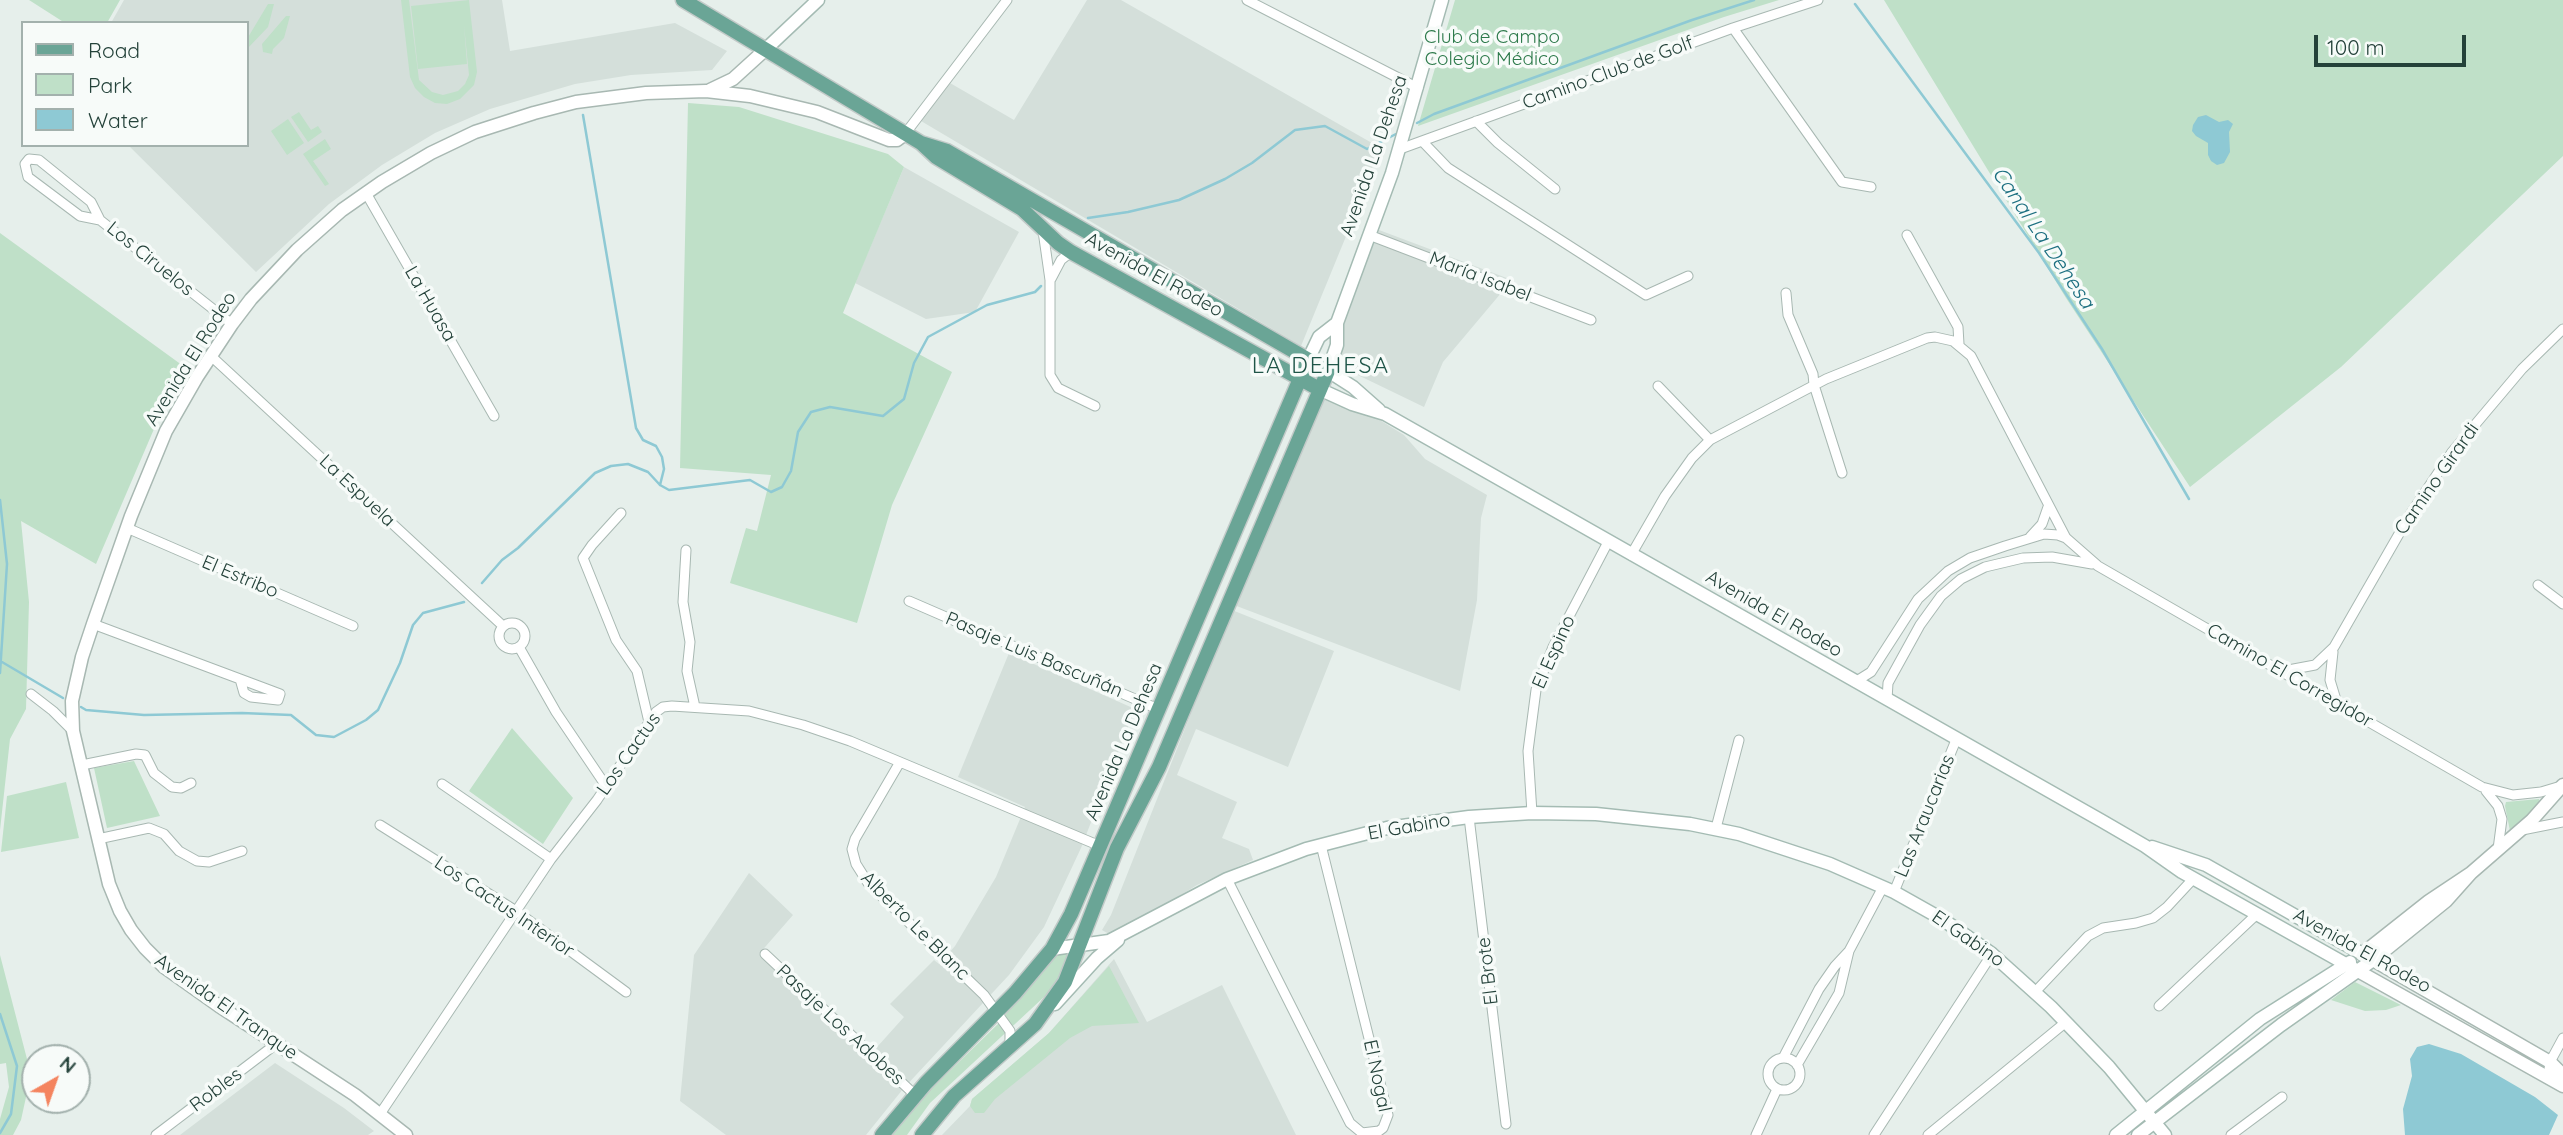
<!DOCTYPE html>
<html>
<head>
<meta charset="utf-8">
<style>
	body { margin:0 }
	#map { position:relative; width:2563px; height:1135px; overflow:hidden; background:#e6efeb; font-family:Quicksand,sans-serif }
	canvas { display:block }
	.legend { position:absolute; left:21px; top:21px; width:228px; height:126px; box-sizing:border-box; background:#f7fbf9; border:2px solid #a3b1ad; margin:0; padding:9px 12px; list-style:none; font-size:21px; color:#24423a }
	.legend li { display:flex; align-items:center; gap:14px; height:35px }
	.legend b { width:35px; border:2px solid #a3b1ad }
	.north { position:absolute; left:21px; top:1044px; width:70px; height:70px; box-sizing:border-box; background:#f7fbf9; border:2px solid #a3b1ad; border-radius:50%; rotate:40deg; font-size:19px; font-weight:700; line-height:28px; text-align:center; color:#24423a }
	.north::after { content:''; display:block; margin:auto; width:24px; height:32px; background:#f4845f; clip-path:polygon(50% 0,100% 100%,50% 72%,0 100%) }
	.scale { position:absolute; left:2314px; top:35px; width:152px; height:32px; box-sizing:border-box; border:4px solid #24423a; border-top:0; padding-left:9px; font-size:21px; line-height:24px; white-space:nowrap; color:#24423a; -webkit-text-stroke:5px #f7fbf9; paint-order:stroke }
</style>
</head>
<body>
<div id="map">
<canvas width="2563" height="1135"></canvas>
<ul class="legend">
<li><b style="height:9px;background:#6aa596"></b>Road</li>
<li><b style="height:19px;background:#bfe0c8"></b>Park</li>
<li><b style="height:19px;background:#8ec9d4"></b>Water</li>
</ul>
<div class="north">N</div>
<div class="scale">100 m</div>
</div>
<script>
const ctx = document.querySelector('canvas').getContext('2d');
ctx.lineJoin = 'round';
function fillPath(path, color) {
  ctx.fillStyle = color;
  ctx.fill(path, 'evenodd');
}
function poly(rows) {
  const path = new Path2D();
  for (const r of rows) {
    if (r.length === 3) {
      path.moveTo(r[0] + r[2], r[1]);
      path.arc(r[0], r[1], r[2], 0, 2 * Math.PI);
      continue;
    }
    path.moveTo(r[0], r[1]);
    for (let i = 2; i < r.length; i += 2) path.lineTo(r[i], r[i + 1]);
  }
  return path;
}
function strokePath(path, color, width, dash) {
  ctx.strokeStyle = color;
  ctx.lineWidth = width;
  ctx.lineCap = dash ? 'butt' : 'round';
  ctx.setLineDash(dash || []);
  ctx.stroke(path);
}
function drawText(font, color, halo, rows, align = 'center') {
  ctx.font = font + ' Quicksand,sans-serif';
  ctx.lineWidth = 7;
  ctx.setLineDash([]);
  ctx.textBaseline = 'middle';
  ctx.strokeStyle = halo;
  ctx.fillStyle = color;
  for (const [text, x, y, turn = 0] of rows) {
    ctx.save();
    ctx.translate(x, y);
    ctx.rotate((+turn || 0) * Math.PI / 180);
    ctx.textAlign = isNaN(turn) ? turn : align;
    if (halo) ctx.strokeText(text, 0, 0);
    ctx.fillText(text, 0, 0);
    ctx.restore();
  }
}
fillPath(poly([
	[124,0,502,0,510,51,675,23,727,51,712,70,631,75,575,84,490,109,435,133,382,165,329,204,256,272,128,145,247,145,247,23,111,23],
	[1087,0,1121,0,1379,147,1365,190,1301,346,921,121,950,83,1014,120],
	[904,167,1019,232,975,312,926,319,855,283],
	[1379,230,1512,280,1443,362,1424,407,1335,364,1334,338],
	[1323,385,1404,435,1425,459,1487,495,1481,518,1477,600,1460,691,1234,605],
	[1232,610,1334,651,1288,767,1196,729,1177,775,1237,802,1222,838,1249,849,1253,860,1197,885,1114,937,1102,930,1111,915],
	[1009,653,1135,709,1081,848,1044,927,1009,975,903,1089,866,1135,726,1135,680,1101,694,955,749,873,793,915,759,954,869,1056,904,1017,890,1004,934,960,939,964,955,946,996,877,1025,807,958,777],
	[1114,959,1147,1022,1222,985,1296,1135,942,1135,970,1106,972,1099,1049,1033],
	[275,1063,344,1108,374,1131,368,1135,180,1135]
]), '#d4dfda');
fillPath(poly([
	[29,0,120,0,107,23,65,23],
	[401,0,409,0,419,80,432,92,443,95,458,91,465,84,469,75,464,25,467,64,418,69,411,6,469,0,477,72,474,85,460,99,447,104,435,103,424,97,415,88,410,77],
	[1455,0,1779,0,1724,17,1418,126],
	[1884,0,2563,0,2563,156,2341,367,2190,487,2066,298],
	[268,4,274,4,268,27,247,49,247,39],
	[286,16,290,16,284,38,273,49,272,54,263,52,262,44],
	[688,103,739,107,888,154,904,167,843,313,952,372,892,505,857,623,730,583,746,528,757,531,771,475,680,468],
	[299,112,311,130,318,126,322,132,308,142,291,117],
	[288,119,304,143,287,155,271,131],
	[325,139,331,149,313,161,329,184,325,186,303,154],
	[0,233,186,368,160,415,96,564,21,521,29,602,26,709,10,739,0,830],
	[512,728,573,798,543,844,469,791],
	[134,761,160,816,107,828,94,768],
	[66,782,79,838,1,852,7,796],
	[2539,799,2540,802,2527,817,2510,831,2505,806,2506,802],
	[1072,948,1058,984,930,1103,907,1135,891,1135,924,1096,1000,1022,1054,952],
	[0,955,27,1059,28,1088,21,1120,13,1135,0,1135,0,1119,9,1087,6,1063,0,1064],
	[1109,966,1139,1023,1092,1026,1070,1038,995,1099,984,1113,975,1113,970,1106,972,1099,1049,1033],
	[2355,982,2401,1005,2386,1010,2365,1011,2331,1000]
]), '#bfe0c8');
fillPath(poly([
	[2206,115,2219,122,2228,120,2233,124,2229,132,2230,152,2224,163,2217,165,2211,161,2208,155,2208,143,2196,136,2192,131,2193,125,2198,117],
	[2429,1044,2461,1054,2535,1097,2558,1115,2549,1135,2405,1135,2403,1109,2412,1076,2410,1059,2417,1047]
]), '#8ec9d4');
strokePath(poly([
	[1855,4,2039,253,2102,349,2189,499],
	[583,115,636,428,643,440,656,446,662,457,664,469,660,485],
	[1417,123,1434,114,1692,20,1754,0],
	[1088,218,1128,212,1179,200,1225,179,1252,163,1295,130,1325,126,1367,149,1396,134],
	[0,500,7,564,0,673],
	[482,583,502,560,518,548,595,473,611,466,628,464,648,472,660,485,669,490,750,480,771,492,782,487,791,471,798,432,811,412,830,407,883,416,904,399,914,363,928,337,987,305,1035,292,1041,286],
	[2,662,63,698],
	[81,707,86,710,144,715,242,713,291,715,316,735,334,737,366,720,378,710,400,663,413,625,423,613,464,602],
	[0,1014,17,1066,11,1114,0,1133]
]), '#8ec9d4', 2.5);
const minor = poly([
	[1247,0,1418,88],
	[1733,28,1842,182,1871,187],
	[1476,121,1498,143,1555,189],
	[905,134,1007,0],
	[1422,141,1448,168,1646,295,1688,276],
	[1400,149,1733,28,1818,0],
	[366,193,494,416],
	[100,220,80,216,28,177,25,164,29,159,39,160,91,202,100,220,232,324],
	[1043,231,1050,280,1050,375,1058,388,1095,406],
	[1369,235,1591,320],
	[1907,235,1958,327,1959,344],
	[1051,279,1061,260,1071,252],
	[1786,293,1788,315,1813,374,1814,385,1842,473],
	[211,356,503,626],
	[1658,386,1710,440],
	[621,513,592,545,583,558,616,640,637,671,649,722],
	[127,528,353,626],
	[2030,537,2042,524,2048,507],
	[686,550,683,602,690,642,687,671,695,707],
	[1631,555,1665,496,1692,458,1710,440,1826,379,1927,338,1935,337,1953,341,1971,356,2066,538],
	[2538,585,2563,604],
	[909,601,1158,709],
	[512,636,13],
	[93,624,240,679,280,694,278,700,251,697,244,693,240,679],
	[519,647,556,712,606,786],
	[2333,652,2330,680,2337,703],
	[2283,671,2315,665,2334,647,2411,513,2452,452,2522,369,2563,329],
	[1855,682,1871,672,1918,599,1948,571,1970,558,2005,546,2044,534,2058,535,2066,538,2098,566,2482,787,2513,795,2541,792,2561,786],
	[31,694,53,711,73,731],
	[1887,700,1888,683,1920,625,1941,596,1961,579,1985,567,2023,558,2052,557,2092,564],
	[900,762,855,839,852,849,856,864,868,883,984,995,1010,1031,1010,1046],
	[82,765,136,754,145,755,154,773,172,787,181,788,191,783],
	[442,784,551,859],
	[2486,791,2498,806,2502,819,2498,849],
	[1532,813,1528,751,1536,690,1553,647,1608,542],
	[1469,817,1506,1124],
	[380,825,516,911,626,992],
	[1716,828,1739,740],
	[2522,830,2563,822],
	[98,839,149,828,164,834,179,851,197,861,209,862,242,851],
	[1227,879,1350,1123,1362,1133,1379,1131,1383,1128,1388,1115,1321,845],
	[1894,892,1956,740],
	[765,954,915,1095],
	[2035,992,2088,936,2103,928,2136,923,2153,918,2167,907,2193,879],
	[2159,1006,2257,914],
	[1783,1058,1819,989,1835,966,1849,951,1883,887],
	[1784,1074,16],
	[1797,1065,1839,993,1849,951],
	[2548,1077,2550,1062,2563,1038],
	[380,1114,551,859,597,800,656,712,663,707,672,706,749,711,803,725,850,741,1100,846],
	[156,1135,276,1044],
	[1756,1135,1777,1089],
	[1874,1135,1992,954],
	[1928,1135,2066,1022],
	[2231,1135,2282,1097]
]);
const tertiary = poly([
	[710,90,733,79,766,49],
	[2471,873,2446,901,2373,960,2550,1062,2563,1075],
	[2362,954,2429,901,2471,873,2532,820,2563,785],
	[2358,971,2563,1086],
	[406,1135,355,1095,219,1006,164,967,145,948,131,930,120,911,109,884,73,731,72,701,82,657,93,624,131,516,166,431,197,377,232,324,251,299,297,250,342,210,382,182,431,153,475,132,534,113,576,102,646,93,706,91,750,96,817,112,889,140,897,140,905,134]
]);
const secondary = poly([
	[766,49,818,0],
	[1308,360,1319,337,1337,323],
	[1319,389,1352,404,1385,414,2102,821,2145,846,2182,872,2358,971],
	[1379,410,1353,387,1328,371,1337,345,1337,323,1392,173,1442,0],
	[1052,949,1109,941,1227,879,1306,849,1387,828,1469,817,1532,813,1596,814,1690,824,1739,834,1830,864,1894,892,1942,919,1992,954,2051,1007,2109,1067,2165,1135],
	[1055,1004,1097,958,1118,940],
	[2116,1135,2260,1019,2350,962],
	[2138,1135,2281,1025,2373,960,2206,865,2152,847]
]);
const primary = poly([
	[683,0,921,143,936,157,1022,209,1058,243,1071,252,1319,389],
	[921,143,947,151,1328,371,1159,767,1117,848,1065,982,1035,1024,954,1096,922,1135],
	[882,1135,926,1083,1015,993,1052,949,1071,914,1308,360]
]);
strokePath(minor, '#a8b8b2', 11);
strokePath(tertiary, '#a8b8b2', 15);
strokePath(secondary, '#a4bbb3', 15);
strokePath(primary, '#c2cac8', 17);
strokePath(minor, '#fff', 9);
strokePath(tertiary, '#fff', 12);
strokePath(secondary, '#fff', 12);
strokePath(primary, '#6aa596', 14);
drawText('19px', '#2d7a4b', '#f7fbf9', [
	["Club de Campo",1492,37],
	["Colegio Médico",1492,59]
]);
drawText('19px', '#24423a', '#f7fbf9', [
	["Camino Club de Golf",1608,73,-20],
	["Avenida La Dehesa",1374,156,-71],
	["Los Ciruelos",150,259,39],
	["Avenida El Rodeo",1154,275,29],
	["María Isabel",1480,277,21],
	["La Huasa",430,304,60],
	["Avenida El Rodeo",191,359,-58],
	["Camino Girardi",2437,479,-55],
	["La Espuela",357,491,43],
	["El Estribo",240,577,23],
	["Avenida El Rodeo",1774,614,30],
	["El Espino",1554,652,-66],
	["Pasaje Luis Bascuñán",1034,655,23],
	["Camino El Corregidor",2290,676,30],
	["Avenida La Dehesa",1124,742,-67],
	["Los Cactus",629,754,-55],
	["Las Araucarias",1925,816,-68],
	["El Gabino",1409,827,-10],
	["Los Cactus Interior",504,907,34],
	["Alberto Le Blanc",915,926,45],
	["El Gabino",1968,939,35],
	["Avenida El Rodeo",2362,951,29],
	["El Brote",1488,971,-97],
	["Avenida El Tranque",226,1007,35],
	["Pasaje Los Adobes",840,1025,43],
	["El Nogal",1377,1076,78],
	["Robles",216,1090,-37]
]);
drawText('italic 21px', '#1c6f80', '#f7fbf9', [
	["Canal La Dehesa",2043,238,56]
]);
ctx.letterSpacing = '2px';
drawText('23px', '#1f5548', '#f7fbf9', [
	["LA DEHESA",1321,366]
]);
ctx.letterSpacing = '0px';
</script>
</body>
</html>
